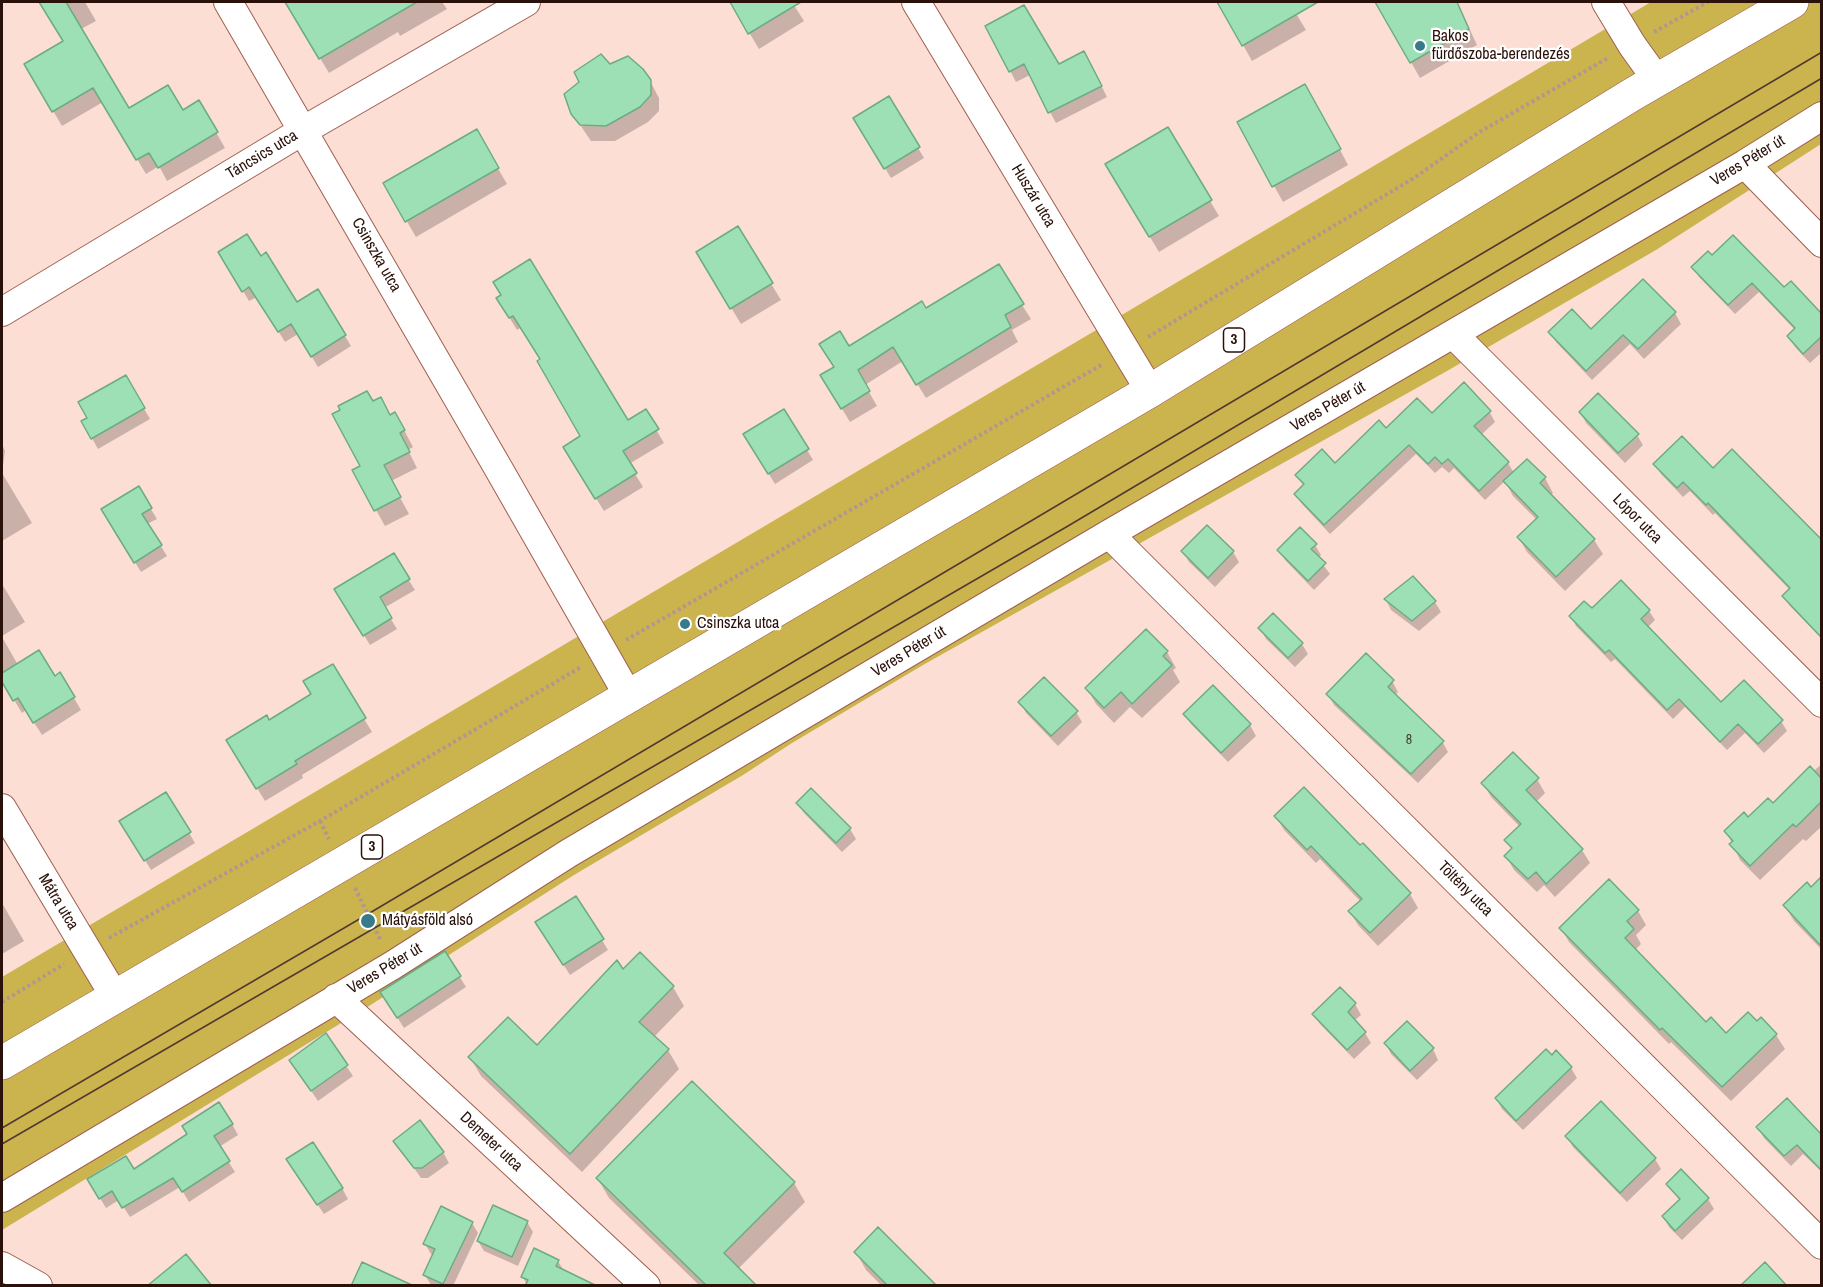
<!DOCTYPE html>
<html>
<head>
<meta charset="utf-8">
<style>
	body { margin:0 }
	#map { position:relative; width:1823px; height:1287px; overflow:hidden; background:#fcded5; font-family:"Archivo Narrow",sans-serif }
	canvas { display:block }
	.frame { position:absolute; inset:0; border:3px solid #2a110a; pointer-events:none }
</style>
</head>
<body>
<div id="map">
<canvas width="1823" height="1287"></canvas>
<div class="frame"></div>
</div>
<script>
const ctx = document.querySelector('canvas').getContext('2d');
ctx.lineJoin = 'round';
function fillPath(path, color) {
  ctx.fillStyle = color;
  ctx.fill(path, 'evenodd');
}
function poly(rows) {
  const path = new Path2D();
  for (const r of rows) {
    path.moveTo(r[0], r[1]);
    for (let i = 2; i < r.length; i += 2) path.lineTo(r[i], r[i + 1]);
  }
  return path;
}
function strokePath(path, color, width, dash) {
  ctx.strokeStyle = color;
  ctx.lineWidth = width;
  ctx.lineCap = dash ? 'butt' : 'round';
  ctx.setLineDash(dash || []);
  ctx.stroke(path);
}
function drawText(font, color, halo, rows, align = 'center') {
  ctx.font = font + ' "Archivo Narrow",sans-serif';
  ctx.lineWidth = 4.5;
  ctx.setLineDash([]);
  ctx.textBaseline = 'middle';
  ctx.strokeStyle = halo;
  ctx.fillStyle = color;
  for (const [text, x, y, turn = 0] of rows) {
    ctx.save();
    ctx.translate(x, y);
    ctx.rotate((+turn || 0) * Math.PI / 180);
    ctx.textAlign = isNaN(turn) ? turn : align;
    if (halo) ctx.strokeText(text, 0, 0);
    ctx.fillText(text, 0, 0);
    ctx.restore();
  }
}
fillPath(poly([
	[1651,2,1821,2,1821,144,1656,250,1447,371,923,665,792,743,743,775,574,875,369,1006,2,1230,2,977]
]), '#cbb44e');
fillPath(poly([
	[41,2,85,2,96,21,81,29,128,110,182,112,199,102,225,148,167,181,159,166,146,174,103,102,62,126,26,65,65,42],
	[294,2,442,2,447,9,400,36,398,32,329,73,288,5],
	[731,2,792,2,804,21,759,49],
	[1219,2,1289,2,1306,30,1252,61],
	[1377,2,1457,2,1477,45,1420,78],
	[987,27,1058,66,1090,63,1107,97,1056,123,1030,75,1016,82],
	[609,66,650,81,659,98,659,111,648,122,615,141,591,141,572,113],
	[888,98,924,158,891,178,855,118],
	[1314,101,1348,165,1283,202,1239,123],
	[1167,129,1219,216,1159,252,1107,165],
	[476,131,507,184,416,237,385,184],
	[737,228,781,300,741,324,707,268],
	[220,253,260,258,296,304,318,291,351,346,318,367,298,334,285,342,257,297,249,301],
	[1693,267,1784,290,1791,283,1822,315,1822,352,1810,363,1795,347,1789,336,1795,330,1759,292,1735,314,1699,277],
	[498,299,627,422,645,411,664,443,629,464,643,487,604,511,572,460,582,437,542,360,522,327,517,330],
	[1022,305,1031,319,1012,330,1018,342,926,398,903,361,865,385,877,406,850,422,822,376,926,310],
	[1675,313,1681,324,1644,359,1630,344,1592,380,1556,342,1550,332,1591,331],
	[126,377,150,419,98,449,83,422,89,419],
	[372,403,404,430,413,447,408,450,417,468,391,481,409,514,385,526,354,471,362,467,342,410],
	[784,411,813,460,775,484,745,435],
	[1489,411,1495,422,1481,435,1508,463,1514,473,1545,478,1553,493,1551,495,1594,540,1603,554,1565,591,1527,552,1519,538,1537,520,1513,496,1505,481,1485,500,1454,468,1449,473,1442,467,1435,473,1416,454,1330,534,1302,504,1296,494,1304,487,1297,475,1335,465,1386,430,1432,415],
	[1580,412,1637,435,1643,445,1625,463,1586,423],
	[2,444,5,451,2,473,32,523,2,541],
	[1655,464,1712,470,1808,541,1822,555,1822,639,1790,606,1784,596,1790,590,1715,513,1713,515,1690,491,1683,497,1661,474],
	[138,488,157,519,147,524,167,556,141,572,103,510],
	[1207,527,1233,552,1239,562,1215,587,1189,562,1183,551],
	[1315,545,1321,555,1318,558,1330,574,1314,590,1285,560,1279,550],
	[393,555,415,590,384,608,397,629,370,645,336,590],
	[1413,578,1435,602,1441,612,1419,631,1391,610,1386,600],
	[2,584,25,622,2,636],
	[1592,610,1649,611,1655,620,1647,628,1721,704,1781,721,1787,731,1764,753,1745,733,1727,750,1685,707,1673,719,1615,659,1611,662,1576,626,1571,616],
	[1260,628,1302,644,1308,654,1295,667,1266,639],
	[2,637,18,665,54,678,60,674,81,710,42,735,26,710,22,713,2,680],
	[1167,652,1176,668,1173,670,1180,682,1142,718,1130,707,1114,723,1096,704,1087,688],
	[332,666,372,732,302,775,303,778,265,801,228,741,269,722,312,694],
	[1392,681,1398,692,1395,695,1442,741,1448,752,1418,783,1334,705,1328,694],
	[1213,687,1250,725,1256,736,1228,762,1191,724,1185,714],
	[1020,702,1076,712,1082,722,1058,746,1026,713],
	[1822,764,1822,826,1806,841,1803,839,1760,880,1740,860,1726,831,1773,805],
	[1537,779,1545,793,1536,802,1582,850,1590,863,1555,897,1544,885,1537,892,1514,870,1506,856,1512,850,1506,840,1520,827,1491,797,1483,783],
	[166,794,195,843,151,870,121,821],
	[798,803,850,829,856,839,842,852,804,813],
	[1276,816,1360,847,1363,845,1410,894,1418,908,1378,946,1358,925,1350,912,1361,902,1320,859,1316,863,1284,830],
	[1822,879,1822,950,1794,921,1785,906,1811,889],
	[2,903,24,941,2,954],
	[1638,911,1646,925,1636,935,1641,944,1635,950,1706,1024,1726,1035,1757,1024,1761,1019,1776,1035,1785,1049,1731,1101,1671,1042,1669,1044,1569,942,1561,928],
	[543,933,602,940,608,950,570,975],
	[445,953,466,987,404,1028,388,1003],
	[640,954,673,987,684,1006,654,1037,668,1050,679,1069,582,1172,481,1076,470,1057,537,1048,623,971],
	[1340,989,1355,1004,1361,1015,1354,1021,1365,1033,1371,1043,1354,1059,1320,1024,1314,1014],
	[326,1036,353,1076,318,1101,291,1061],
	[1386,1044,1433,1049,1438,1060,1417,1080,1391,1054],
	[1571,1068,1577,1078,1523,1130,1502,1109,1496,1098],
	[1787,1100,1822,1136,1822,1172,1803,1154,1791,1166,1764,1138,1758,1128],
	[1601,1103,1655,1159,1661,1169,1627,1202,1573,1147,1567,1137],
	[232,1124,238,1135,219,1147,235,1172,189,1202,180,1187,130,1217,119,1200,106,1208,89,1180,133,1171],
	[395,1141,443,1152,449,1163,428,1178,421,1178],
	[294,1170,342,1188,348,1199,324,1214],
	[598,1179,794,1183,805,1202,738,1269,749,1286,700,1286,609,1198],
	[1667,1184,1708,1199,1714,1209,1682,1240,1669,1227,1664,1217,1680,1201],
	[527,1222,533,1232,518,1266,484,1251,478,1241],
	[472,1223,478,1233,453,1286,431,1285,425,1275,434,1255,431,1254,425,1244],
	[856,1252,935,1286,882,1286,866,1270],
	[558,1261,564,1271,527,1285,523,1277]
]), '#0003');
const building = poly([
	[39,2,66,2,129,108,168,85,183,110,199,100,218,132,158,168,149,153,136,160,93,88,52,112,24,64,63,41,39,2],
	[285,2,417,2,319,59,285,2],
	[730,2,801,2,748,34,730,2],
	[1217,2,1318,2,1242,46,1217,2],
	[1375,2,1457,2,1469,29,1410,63,1375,2],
	[1024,5,1059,64,1084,51,1102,86,1048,113,1024,64,1009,72,985,26,1024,5],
	[601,54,610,64,628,56,643,69,651,80,651,95,640,107,606,126,580,125,571,114,564,94,579,82,574,72,601,54],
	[1305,84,1341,149,1272,187,1237,122,1305,84],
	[889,96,920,147,884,169,853,118,889,96],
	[1168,127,1212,200,1149,237,1105,164,1168,127],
	[477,129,499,168,405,222,383,183,477,129],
	[738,226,773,283,730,309,696,252,738,226],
	[247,234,261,256,266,252,297,302,318,289,346,335,311,357,291,324,278,332,249,287,242,292,218,252,247,234],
	[1733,235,1784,287,1791,281,1821,313,1821,337,1803,354,1787,336,1795,328,1752,283,1728,305,1691,267,1708,251,1712,255,1733,235],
	[530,259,628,420,646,409,659,429,623,451,637,473,595,499,563,447,580,436,537,361,540,359,513,316,509,318,496,298,501,295,493,282,530,259],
	[999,264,1024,304,1005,315,1011,327,916,385,893,347,858,370,870,391,841,409,820,375,834,367,819,344,840,331,849,346,922,301,926,308,999,264],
	[1643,279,1676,312,1638,349,1623,335,1586,371,1548,332,1572,309,1591,329,1643,279],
	[126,375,145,408,91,439,81,421,87,418,78,402,126,375],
	[1464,382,1491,411,1474,426,1509,462,1479,491,1448,459,1442,464,1435,457,1428,464,1409,445,1324,525,1294,494,1304,484,1295,475,1322,449,1335,463,1379,420,1386,428,1417,398,1432,413,1464,382],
	[367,391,373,401,381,397,390,415,395,412,405,430,400,433,410,452,384,465,401,497,374,511,352,470,360,466,332,414,340,410,338,406,367,391],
	[1598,393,1639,434,1618,453,1579,412,1598,393],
	[784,409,809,449,768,474,743,434,784,409],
	[1682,436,1713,468,1732,449,1821,539,1821,637,1782,596,1790,588,1708,503,1706,505,1683,482,1677,488,1653,464,1682,436],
	[1527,459,1546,477,1540,483,1595,539,1556,577,1517,537,1538,517,1503,481,1527,459],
	[139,486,152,508,142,514,162,545,134,563,101,509,139,486],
	[1207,525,1234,551,1208,578,1181,551,1207,525],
	[1300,527,1317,544,1311,549,1326,563,1308,581,1277,550,1300,527],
	[394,553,410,579,380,597,392,618,363,636,334,589,394,553],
	[1413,576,1436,601,1412,621,1384,599,1413,576],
	[1621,580,1650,610,1641,619,1721,702,1744,680,1783,720,1758,744,1738,724,1720,742,1679,699,1667,710,1609,650,1605,653,1569,616,1584,601,1592,608,1621,580],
	[1273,613,1303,643,1288,658,1258,628,1273,613],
	[1146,629,1168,651,1163,656,1172,665,1132,704,1121,692,1104,708,1085,688,1146,629],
	[39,650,55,676,60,672,75,697,33,723,18,698,13,701,2,682,2,673,39,650],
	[1366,653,1394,680,1388,687,1444,741,1411,774,1326,694,1366,653],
	[333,664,366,718,295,761,297,764,256,789,226,740,267,715,269,720,311,694,303,681,333,664],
	[1044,677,1078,711,1051,736,1018,702,1044,677],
	[1213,685,1251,724,1221,753,1183,714,1213,685],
	[1513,752,1539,778,1526,790,1583,849,1546,884,1536,872,1528,879,1504,856,1512,848,1504,840,1521,824,1481,783,1513,752],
	[1810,766,1821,778,1821,802,1796,827,1793,824,1750,866,1729,844,1733,841,1724,831,1744,812,1748,817,1768,798,1773,803,1810,766],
	[1304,787,1360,845,1363,843,1411,893,1370,933,1348,911,1362,899,1311,846,1307,850,1274,816,1304,787],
	[811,788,851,828,836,843,796,803,811,788],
	[166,792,191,832,144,861,119,821,166,792],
	[1821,877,1821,946,1783,905,1807,882,1811,887,1821,877],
	[1609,879,1639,910,1627,921,1634,929,1625,938,1706,1022,1711,1017,1726,1033,1748,1012,1757,1021,1761,1017,1777,1034,1722,1087,1662,1028,1660,1030,1559,928,1609,879],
	[576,896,604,939,563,965,535,922,576,896],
	[445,951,461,976,397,1018,380,992,445,951],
	[640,952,674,986,639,1022,669,1049,570,1154,468,1057,508,1017,537,1045,617,960,623,969,640,952],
	[1340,987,1356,1003,1348,1012,1366,1032,1347,1050,1312,1014,1340,987],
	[1407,1021,1434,1048,1410,1071,1384,1043,1407,1021],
	[326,1033,348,1065,311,1091,289,1060,326,1033],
	[1546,1049,1552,1055,1556,1050,1572,1067,1516,1121,1495,1098,1546,1049],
	[692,1081,795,1182,724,1253,757,1286,707,1286,596,1178,692,1081],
	[1787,1098,1821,1134,1821,1170,1797,1145,1784,1156,1756,1127,1787,1098],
	[1601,1101,1656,1158,1620,1193,1565,1136,1601,1101],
	[219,1102,233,1124,214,1136,230,1161,182,1192,173,1178,122,1208,112,1191,99,1199,87,1179,126,1156,134,1169,187,1134,182,1126,219,1102],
	[420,1120,444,1152,422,1168,414,1168,393,1141,420,1120],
	[313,1142,343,1188,317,1205,286,1159,313,1142],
	[1681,1169,1709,1198,1675,1231,1662,1216,1680,1199,1666,1184,1681,1169],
	[493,1205,528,1221,512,1257,477,1241,493,1205],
	[441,1206,473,1222,443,1284,423,1275,435,1249,423,1244,441,1206],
	[878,1227,937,1286,888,1286,854,1252,878,1227],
	[534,1248,559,1260,556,1266,597,1286,525,1286,528,1280,521,1277,534,1248],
	[186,1254,212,1286,147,1286,186,1254],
	[362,1262,414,1286,351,1286,362,1262],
	[1765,1262,1787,1286,1740,1286,1765,1262]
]);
fillPath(building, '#9ee0b6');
strokePath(building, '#6cac85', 1.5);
const minor = poly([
	[228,2,497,466,629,697],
	[916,2,1150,391],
	[1606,2,1632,45,1657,80],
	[1745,164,1822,243],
	[2,312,304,130,526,2],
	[1453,334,1822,703],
	[1109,534,1822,1245],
	[2,808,115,997],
	[336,998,646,1286],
	[2,1198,393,965,569,853,1109,534,1745,164,1822,116],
	[2,1266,38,1286]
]);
const major = poly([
	[2,1063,1150,391,1633,94,1792,2]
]);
strokePath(minor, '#9f5f4e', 30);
strokePath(major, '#9f5f4e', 34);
strokePath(poly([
	[1654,32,1708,2],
	[1148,337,1414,178,1478,133,1608,58],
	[626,640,1103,364],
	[320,821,329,839],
	[355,888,381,941],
	[109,938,320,821,581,667],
	[2,1002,64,964]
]), '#b3968e', 4, [3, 3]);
strokePath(minor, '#fff', 28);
strokePath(major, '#fff', 33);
strokePath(poly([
	[2,1128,368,914,1822,52],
	[2,1144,1068,526,1822,78]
]), '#523831', 1.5);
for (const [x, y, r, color] of [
	[1420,46,6,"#377a8a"],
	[685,624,6,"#377a8a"],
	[368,921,8,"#377a8a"]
]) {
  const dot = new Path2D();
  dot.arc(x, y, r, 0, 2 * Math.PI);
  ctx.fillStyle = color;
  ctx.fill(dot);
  strokePath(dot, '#fff', 2);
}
drawText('14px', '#474535', null, [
	["8",1409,740]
]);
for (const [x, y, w] of [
	[1234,340,21],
	[372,847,21]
]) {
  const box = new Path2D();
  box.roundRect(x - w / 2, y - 12, w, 24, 4.5);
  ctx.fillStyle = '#fff';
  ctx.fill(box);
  strokePath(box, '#2a110a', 1.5);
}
drawText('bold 15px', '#2a110a', null, [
	["3",1234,340],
	["3",372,847]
]);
drawText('16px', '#2a110a', '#fff', [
	["Bakos",1432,37],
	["fürdőszoba-berendezés",1432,55],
	["Csinszka utca",697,624],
	["Mátyásföld alsó",382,921]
], 'left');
drawText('16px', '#2a110a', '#fff', [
	["Táncsics utca",262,155,-31],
	["Veres Péter út",1748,161,-31],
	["Huszár utca",1033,196,59],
	["Csinszka utca",376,255,60],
	["Veres Péter út",1328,407,-30],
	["Lőpor utca",1637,519,45],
	["Veres Péter út",909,652,-31],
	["Töltény utca",1465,889,45],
	["Mátra utca",58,902,59],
	["Veres Péter út",385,969,-31],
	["Demeter utca",491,1142,43]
]);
</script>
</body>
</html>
